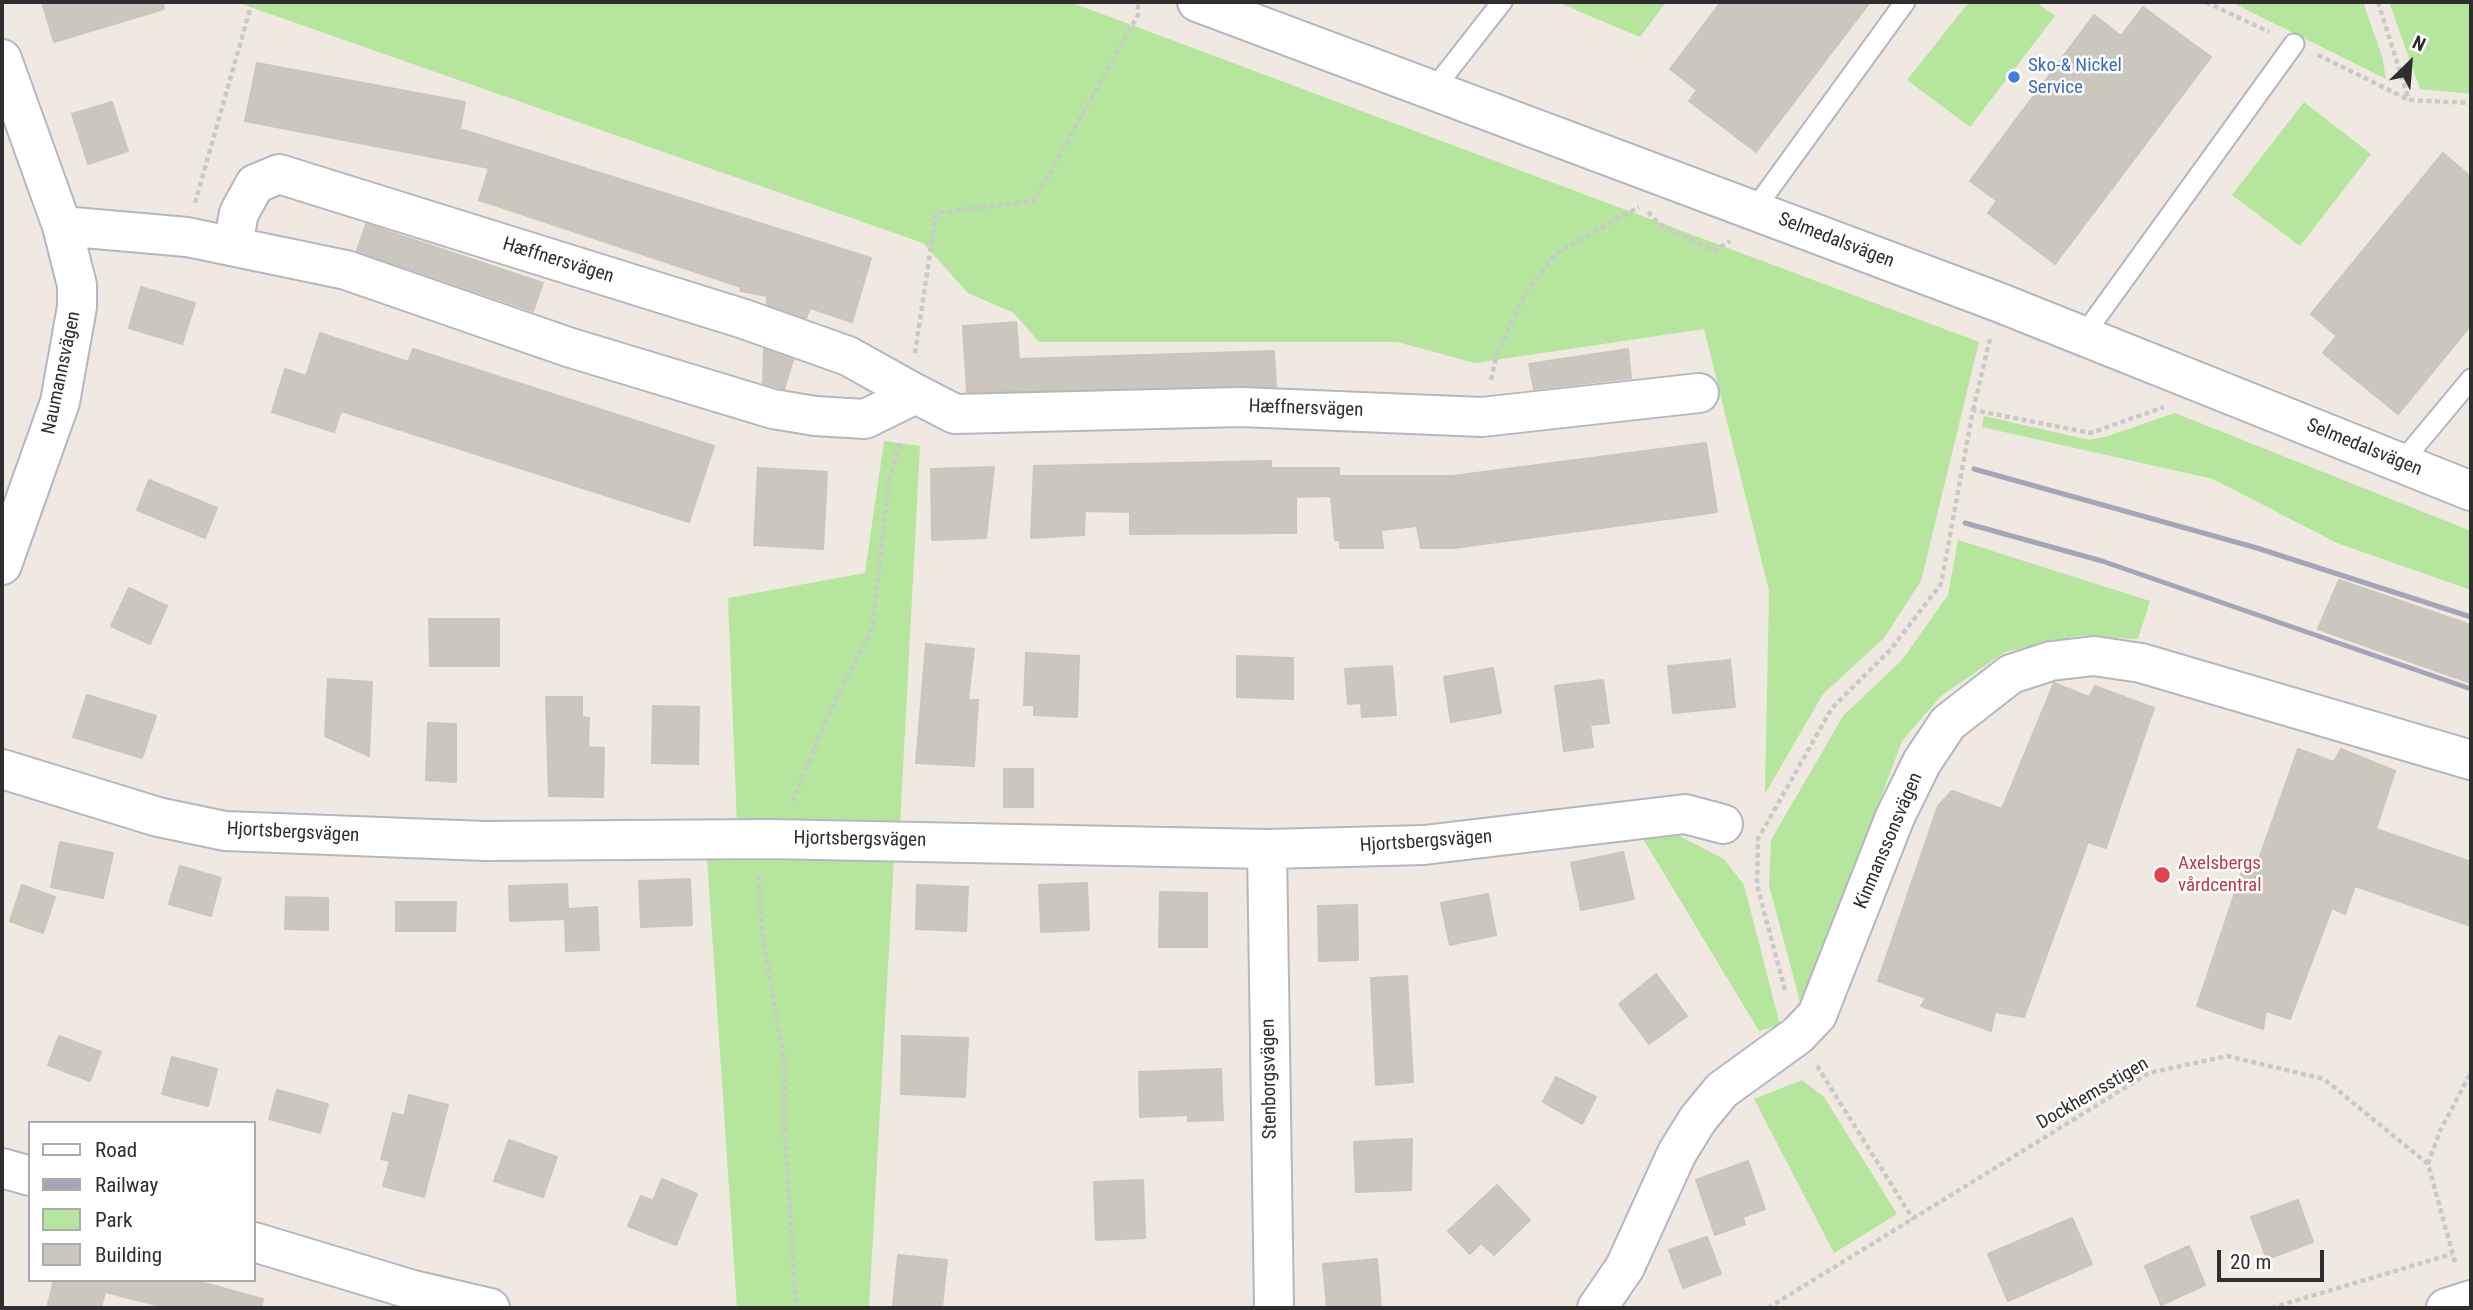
<!DOCTYPE html>
<html>
<head>
<meta charset="utf-8">
<style>
	body { margin:0 }
	#map { position:relative; width:2473px; height:1310px; overflow:hidden; background:#efe9e1; font-family:"Roboto Condensed",sans-serif }
	canvas { display:block }
	.frame { position:absolute; inset:0; border:4px solid #2e2e2e; pointer-events:none }
	.legend { position:absolute; left:28px; top:1121px; width:228px; height:161px; box-sizing:border-box; background:#fff; border:2px solid #ababab; margin:0; padding:9px 12px; list-style:none; font-size:21px; color:#2e2e2e }
	.legend li { display:flex; align-items:center; gap:14px; height:35px }
	.legend b { width:35px; border:2px solid #ababab }
	.north { position:absolute; left:2375px; top:28px; width:70px; height:70px; -webkit-text-stroke:5px #fff; paint-order:stroke; rotate:25deg; font-size:19px; font-weight:700; line-height:28px; text-align:center; color:#2e2e2e }
	.north::after { content:''; display:block; margin:auto; width:24px; height:32px; background:#2e2e2e; clip-path:polygon(50% 0,100% 100%,50% 72%,0 100%) }
	.scale { position:absolute; left:2217px; top:1250px; width:107px; height:32px; box-sizing:border-box; border:4px solid #2e2e2e; border-top:0; padding-left:9px; font-size:21px; line-height:24px; white-space:nowrap; color:#2e2e2e; -webkit-text-stroke:5px #fff; paint-order:stroke }
</style>
</head>
<body>
<div id="map">
<canvas width="2473" height="1310"></canvas>
<div class="frame"></div>
<ul class="legend">
<li><b style="height:9px;background:#fff"></b>Road</li>
<li><b style="height:9px;background:#a3a6b8"></b>Railway</li>
<li><b style="height:19px;background:#b6e59e"></b>Park</li>
<li><b style="height:19px;background:#cbc7bf"></b>Building</li>
</ul>
<div class="north">N</div>
<div class="scale">20 m</div>
</div>
<script>
const ctx = document.querySelector('canvas').getContext('2d');
ctx.lineJoin = 'round';
function fillPath(path, color) {
  ctx.fillStyle = color;
  ctx.fill(path, 'evenodd');
}
function poly(rows) {
  const path = new Path2D();
  for (const r of rows) {
    path.moveTo(r[0], r[1]);
    for (let i = 2; i < r.length; i += 2) path.lineTo(r[i], r[i + 1]);
  }
  return path;
}
function strokePath(path, color, width, dash) {
  ctx.strokeStyle = color;
  ctx.lineWidth = width;
  ctx.lineCap = dash ? 'butt' : 'round';
  ctx.setLineDash(dash || []);
  ctx.stroke(path);
}
function drawText(font, color, halo, rows, align = 'center') {
  ctx.font = font + ' "Roboto Condensed",sans-serif';
  ctx.lineWidth = 5;
  ctx.setLineDash([]);
  ctx.textBaseline = 'middle';
  ctx.strokeStyle = halo;
  ctx.fillStyle = color;
  for (const [text, x, y, turn = 0] of rows) {
    ctx.save();
    ctx.translate(x, y);
    ctx.rotate((+turn || 0) * Math.PI / 180);
    ctx.textAlign = isNaN(turn) ? turn : align;
    if (halo) ctx.strokeText(text, 0, 0);
    ctx.fillText(text, 0, 0);
    ctx.restore();
  }
}
fillPath(poly([
	[236,2,1070,2,1979,342,1921,581,1884,638,1823,694,1765,794,1769,591,1704,329,1475,363,1397,342,1039,342,1014,313,968,293,923,243],
	[1557,2,1666,2,1640,37],
	[1969,2,2036,2,2055,16,1970,127,1907,80],
	[2231,2,2363,2,2382,56,2386,79],
	[2389,2,2471,2,2471,94,2420,89],
	[2304,102,2371,154,2300,246,2232,195],
	[2175,413,2471,531,2471,590,2337,543,2213,479,1982,427,1984,416,2089,440,2105,437],
	[884,441,920,446,900,826,737,824,728,598,865,573],
	[1958,540,2150,601,2138,639,2077,636,2005,652,1941,696,1902,741,1802,1009,1769,885,1771,840,1843,716,1902,660,1948,595],
	[1670,831,1724,859,1744,885,1780,1025,1759,1031,1642,837],
	[707,858,894,858,869,1308,737,1308],
	[1802,1080,1824,1097,1897,1214,1834,1253,1754,1099]
]), '#b6e59e');
const building = poly([
	[42,2,163,2,164,9,54,42,42,2],
	[1721,2,1870,2,1756,152,1689,101,1697,90,1670,69,1721,2],
	[2143,7,2211,57,2055,264,1988,213,1997,201,1970,181,2094,15,2121,36,2143,7],
	[257,63,465,102,460,129,871,258,852,322,810,308,806,318,767,304,767,296,740,291,741,287,479,200,489,168,245,121,257,63],
	[112,102,128,151,88,164,72,114,112,102],
	[2443,153,2471,177,2471,325,2398,414,2323,353,2337,336,2311,314,2443,153],
	[366,224,543,283,533,311,357,251,366,224],
	[141,287,195,303,182,344,129,328,141,287],
	[1016,322,1019,359,1274,351,1276,387,967,392,963,326,1016,322],
	[320,333,408,362,413,349,714,446,689,522,341,411,334,432,272,412,285,369,306,376,320,333],
	[764,349,793,360,784,389,763,383,764,349],
	[1628,349,1631,378,1534,389,1529,364,1628,349],
	[1706,443,1717,512,1682,517,1454,548,1421,548,1417,526,1381,530,1383,548,1340,548,1340,540,1335,540,1331,496,1296,497,1296,533,1130,534,1130,512,1085,511,1084,535,1031,538,1034,466,1271,461,1271,468,1339,468,1339,476,1453,476,1706,443],
	[994,467,986,538,932,540,931,469,994,467],
	[758,468,827,472,823,549,754,545,758,468],
	[149,480,217,508,205,538,137,510,149,480],
	[2339,580,2471,625,2471,683,2318,629,2339,580],
	[129,588,167,606,150,644,111,626,129,588],
	[429,619,499,619,499,666,430,666,429,619],
	[926,644,974,649,968,700,978,700,974,766,916,763,926,644],
	[1026,653,1079,656,1077,717,1034,715,1034,705,1024,705,1026,653],
	[1237,656,1293,658,1293,699,1237,697,1237,656],
	[1730,660,1735,707,1673,713,1668,666,1730,660],
	[1392,666,1396,715,1362,717,1361,703,1348,704,1345,669,1392,666],
	[1493,668,1501,713,1451,722,1444,677,1493,668],
	[328,679,372,682,369,756,325,736,328,679],
	[1603,680,1609,723,1590,725,1593,747,1564,751,1555,686,1603,680],
	[2054,683,2089,697,2095,686,2154,708,2106,848,2088,842,2024,1017,1995,1012,1991,1031,1921,1006,1926,998,1878,981,1938,806,1952,791,2002,809,2054,683],
	[87,695,156,716,142,758,73,737,87,695],
	[546,697,582,697,582,717,589,718,588,747,604,748,603,797,549,796,546,697],
	[653,706,699,707,698,764,652,763,653,706],
	[428,723,456,724,456,782,426,780,428,723],
	[2298,749,2334,762,2341,749,2395,771,2376,829,2471,862,2471,926,2355,886,2345,914,2332,908,2290,1019,2266,1011,2263,1029,2197,1006,2242,872,2253,876,2298,749],
	[1004,769,1033,769,1033,807,1004,807,1004,769],
	[60,842,113,853,103,898,51,887,60,842],
	[1623,852,1634,899,1581,910,1571,863,1623,852],
	[180,866,221,878,211,916,169,904,180,866],
	[690,879,692,925,641,927,639,881,690,879],
	[1087,883,1089,930,1041,932,1039,885,1087,883],
	[567,884,568,909,597,907,599,950,566,951,565,919,510,921,509,886,567,884],
	[22,885,55,897,43,933,10,921,22,885],
	[917,885,968,887,966,931,916,929,917,885],
	[1160,892,1207,893,1207,947,1159,947,1160,892],
	[1488,894,1496,935,1450,945,1441,903,1488,894],
	[286,897,328,898,328,930,285,929,286,897],
	[396,902,456,902,455,931,396,931,396,902],
	[1357,905,1358,960,1319,961,1318,906,1357,905],
	[1656,974,1687,1016,1649,1044,1619,1004,1656,974],
	[1407,976,1413,1082,1376,1085,1371,978,1407,976],
	[59,1036,101,1052,90,1081,48,1065,59,1036],
	[902,1036,968,1038,965,1097,901,1094,902,1036],
	[172,1057,217,1069,208,1106,162,1094,172,1057],
	[1221,1069,1223,1120,1188,1121,1188,1115,1140,1117,1139,1072,1221,1069],
	[1556,1077,1596,1097,1582,1124,1543,1102,1556,1077],
	[277,1090,328,1104,320,1133,269,1119,277,1090],
	[409,1095,448,1105,424,1197,383,1186,390,1161,381,1159,393,1113,404,1116,409,1095],
	[1412,1139,1411,1190,1356,1192,1354,1142,1412,1139],
	[509,1140,557,1157,543,1197,494,1181,509,1140],
	[1748,1161,1765,1209,1743,1217,1745,1224,1715,1235,1696,1180,1748,1161],
	[662,1179,697,1194,676,1245,628,1226,641,1196,653,1201,662,1179],
	[1143,1180,1145,1238,1096,1240,1094,1182,1143,1180],
	[1497,1185,1530,1220,1494,1255,1481,1243,1470,1254,1448,1231,1497,1185],
	[2298,1200,2313,1242,2267,1259,2251,1217,2298,1200],
	[2072,1218,2092,1264,2008,1301,1988,1254,2072,1218],
	[1707,1237,1721,1274,1683,1288,1669,1250,1707,1237],
	[2189,1246,2205,1285,2161,1305,2145,1266,2189,1246],
	[898,1255,947,1260,942,1308,893,1306,898,1255],
	[1377,1259,1381,1306,1327,1308,1323,1264,1377,1259],
	[54,1280,193,1280,263,1299,261,1308,168,1308,105,1292,101,1308,47,1308,54,1280]
]);
fillPath(building, '#cbc7bf');
strokePath(building, '#cbc5ba', 2);
const service = poly([
	[1433,90,1502,2],
	[1754,210,1905,2],
	[2083,336,2294,44],
	[2401,463,2471,379]
]);
const minor = poly([
	[1197,2,1998,302,2471,491],
	[2,59,62,226,77,285,77,307,60,402,2,565],
	[62,226,187,237,346,270,568,347,773,409,815,416,865,419,916,394,955,414,1241,407,1482,417,1699,393],
	[233,244,239,213,255,184,279,174,744,319,848,356,916,394],
	[2,769,158,817,225,831,485,841,769,839,1267,849,1424,845,1685,814,1723,824],
	[1267,849,1274,1308],
	[2,1168,30,1176],
	[254,1242,413,1290,490,1308],
	[1597,1308,1625,1267,1677,1153,1698,1119,1722,1090,1798,1035,1817,1015,1895,817,1922,762,1948,723,2011,674,2051,661,2094,656,2141,663,2471,760],
	[2446,1308,2471,1300]
]);
strokePath(service, '#b4b7c1', 23);
strokePath(minor, '#b4b7c1', 42);
strokePath(poly([
	[2206,2,2269,32],
	[2378,2,2409,100],
	[2318,55,2409,100,2471,103],
	[195,203,252,2],
	[1648,212,1659,224,1714,251,1730,241],
	[915,353,936,213,1034,201,1138,15,1138,2],
	[1491,380,1497,353,1524,296,1556,253,1639,207],
	[1973,410,1990,339],
	[792,802,830,711,872,629,889,480,900,443],
	[758,875,763,937,785,1067,784,1117,796,1308],
	[1785,990,1757,885,1758,839,1832,708,1891,649,1941,584,1973,410,2091,433,2164,407],
	[1817,1066,1913,1219],
	[2428,1164,2440,1131,2471,1072],
	[1768,1308,2149,1073,2227,1056,2324,1079,2428,1164,2456,1266],
	[2271,1308,2452,1254]
]), '#c9c9c9', 4.5, [5, 3.5]);
strokePath(service, '#fff', 19);
strokePath(minor, '#fff', 38);
strokePath(poly([
	[1974,469,2257,548,2471,617],
	[1965,523,2102,561,2471,689]
]), '#a3a6b8', 5);
for (const [x, y, r, color] of [
	[2014,77,7,"#3f7fe0"],
	[2162,875,9,"#e0444e"]
]) {
  const dot = new Path2D();
  dot.arc(x, y, r, 0, 2 * Math.PI);
  ctx.fillStyle = color;
  ctx.fill(dot);
  strokePath(dot, '#fff', 2.5);
}
drawText('19px', '#366cbe', '#fff', [
	["Sko-& Nickel",2028,66],
	["Service",2028,88]
], 'left');
drawText('19px', '#2e2e2e', '#fff', [
	["Selmedalsvägen",1836,241,21],
	["Hæffnersvägen",558,261,17],
	["Naumannsvägen",62,373,-78],
	["Hæffnersvägen",1306,409,2],
	["Selmedalsvägen",2364,448,22],
	["Hjortsbergsvägen",293,833,3],
	["Hjortsbergsvägen",860,840,1],
	["Kinmanssonsvägen",1889,841,-67],
	["Hjortsbergsvägen",1426,842,-4],
	["Stenborgsvägen",1270,1079,-91],
	["Dockhemsstigen",2093,1094,-30]
]);
drawText('19px', '#be3a42', '#fff', [
	["Axelsbergs",2178,864],
	["vårdcentral",2178,886]
], 'left');
</script>
</body>
</html>
